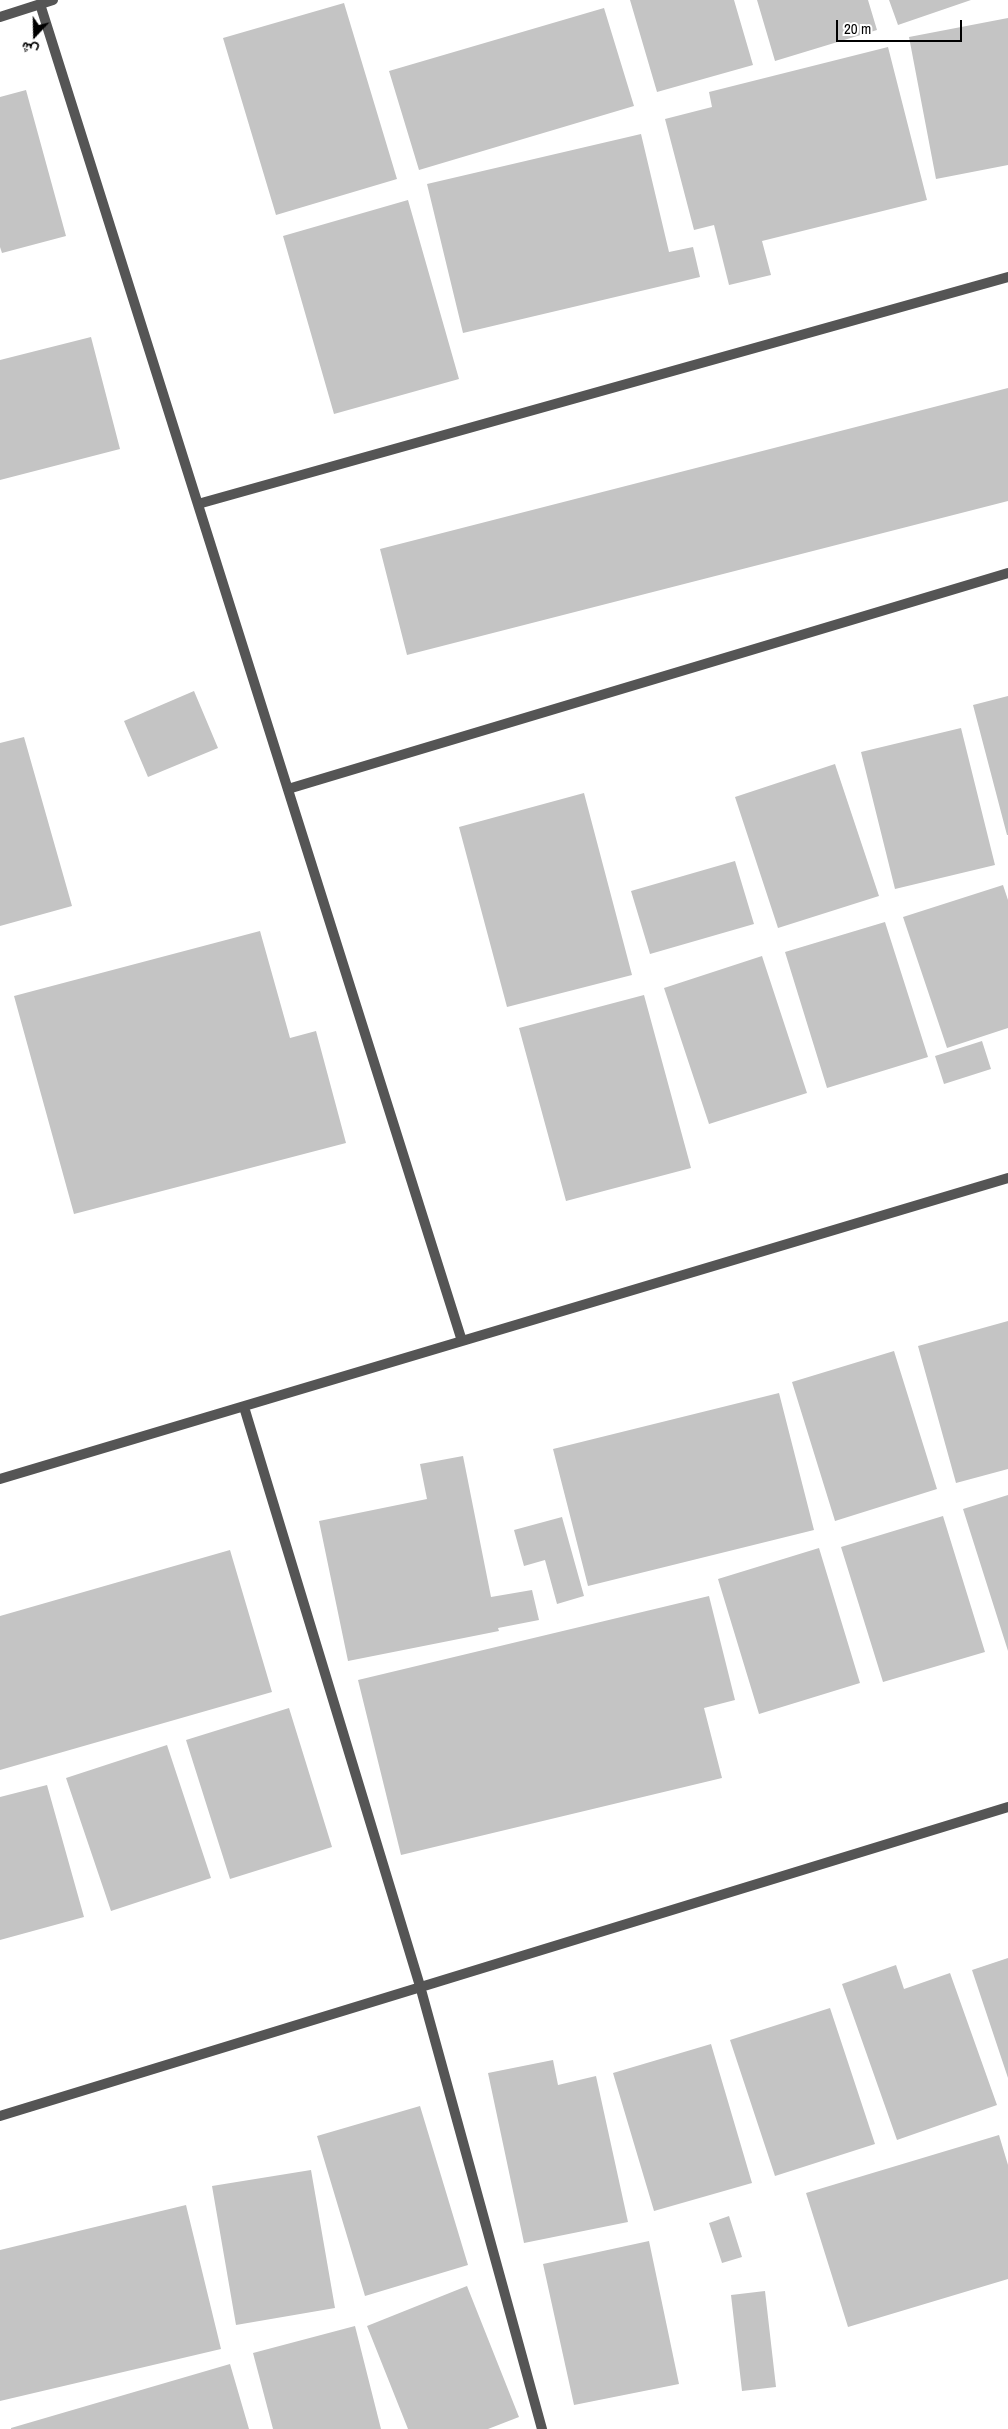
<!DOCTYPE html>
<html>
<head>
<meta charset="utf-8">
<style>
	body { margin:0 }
	#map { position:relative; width:1008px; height:2429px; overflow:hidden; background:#fff; font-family:"Archivo Narrow",Vazirmatn,sans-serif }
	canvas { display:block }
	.north { position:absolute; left:10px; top:10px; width:50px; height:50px; -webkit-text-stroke:4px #fff; paint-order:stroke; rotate:201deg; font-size:14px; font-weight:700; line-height:20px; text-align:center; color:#000 }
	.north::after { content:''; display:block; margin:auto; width:18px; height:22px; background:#000; clip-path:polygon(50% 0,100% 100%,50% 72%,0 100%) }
	.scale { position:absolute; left:836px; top:20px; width:126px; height:22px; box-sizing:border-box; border:2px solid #000; border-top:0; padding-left:6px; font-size:15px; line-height:18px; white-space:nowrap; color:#000; -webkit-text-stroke:4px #fff; paint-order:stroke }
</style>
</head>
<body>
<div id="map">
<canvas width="1008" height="2429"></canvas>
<div class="north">ش</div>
<div class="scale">20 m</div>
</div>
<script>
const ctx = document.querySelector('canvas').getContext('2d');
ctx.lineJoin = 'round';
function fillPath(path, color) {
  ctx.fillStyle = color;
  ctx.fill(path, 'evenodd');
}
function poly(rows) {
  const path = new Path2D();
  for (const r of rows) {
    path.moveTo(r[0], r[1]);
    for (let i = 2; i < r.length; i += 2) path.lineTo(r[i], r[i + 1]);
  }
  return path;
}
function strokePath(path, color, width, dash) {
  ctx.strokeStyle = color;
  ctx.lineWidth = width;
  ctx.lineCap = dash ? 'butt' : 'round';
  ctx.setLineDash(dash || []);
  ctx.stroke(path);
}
fillPath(poly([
	[630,0,734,0,753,65,657,92],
	[757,0,868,0,877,30,775,61],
	[889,0,971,0,898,25],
	[344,3,397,179,276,215,223,38],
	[604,8,634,106,419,170,389,71],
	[1008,18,1008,165,936,179,909,37],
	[888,47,927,200,762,241,771,275,729,285,714,225,694,230,665,119,712,107,709,92],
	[26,90,66,236,2,253,0,247,0,97],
	[641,134,669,252,693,247,700,277,463,333,427,184],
	[408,200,459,379,334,414,283,236],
	[91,337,120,449,0,480,0,360],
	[1008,388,1008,501,407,655,380,549],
	[194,691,218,748,148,777,124,721],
	[1008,696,1008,835,1007,835,973,705],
	[961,728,995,865,895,889,861,752],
	[24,737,72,906,0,926,0,743],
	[835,764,879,896,778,928,735,797],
	[584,793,632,975,507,1007,459,827],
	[735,861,754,924,650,954,631,891],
	[1003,885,1008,900,1008,1028,947,1048,903,917],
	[885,922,928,1057,827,1088,785,952],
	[260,931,290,1038,316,1031,346,1143,74,1214,14,996],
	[762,956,807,1093,709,1124,664,988],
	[644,995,691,1168,566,1201,519,1028],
	[982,1041,991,1069,944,1084,935,1056],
	[1008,1321,1008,1469,956,1483,918,1346],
	[894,1351,937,1489,835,1521,792,1382],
	[779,1393,814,1530,588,1586,553,1449],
	[463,1456,491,1597,532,1590,539,1620,498,1628,499,1631,348,1661,319,1521,427,1499,420,1464],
	[1008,1495,1008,1651,963,1509],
	[943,1516,985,1652,883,1682,841,1547],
	[562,1517,584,1596,557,1604,545,1560,524,1566,514,1530],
	[819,1548,860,1683,759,1714,718,1579],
	[230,1550,272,1692,0,1770,0,1616],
	[709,1596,735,1700,704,1708,722,1778,401,1855,358,1680],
	[289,1708,332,1847,230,1879,186,1740],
	[167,1745,211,1878,111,1911,66,1778],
	[47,1785,84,1917,0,1940,0,1797],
	[1008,1958,1008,2078,972,1970],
	[896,1965,904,1989,950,1973,997,2105,897,2140,842,1984],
	[830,2008,875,2144,775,2176,730,2040],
	[711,2044,752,2183,654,2211,613,2073],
	[553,2060,558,2085,596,2076,628,2222,524,2243,488,2073],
	[420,2106,468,2265,365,2296,317,2136],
	[999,2135,1008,2165,1008,2279,848,2327,806,2193],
	[311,2170,335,2308,236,2325,212,2186],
	[186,2205,221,2349,0,2401,0,2250],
	[729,2216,742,2257,722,2263,709,2223],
	[649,2241,679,2384,574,2405,543,2264],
	[467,2286,519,2417,488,2429,408,2429,367,2326],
	[765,2291,776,2387,742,2391,731,2295],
	[355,2326,381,2429,273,2429,253,2353],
	[230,2364,249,2429,11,2429,11,2428]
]), '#c4c4c4');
strokePath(poly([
	[40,4,462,1341],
	[0,17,53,0],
	[198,504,1008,277],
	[288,789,1008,573],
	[244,1407,420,1986,542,2429],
	[0,1479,1008,1178],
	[0,2116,1008,1807]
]), '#555', 10);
</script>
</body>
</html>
